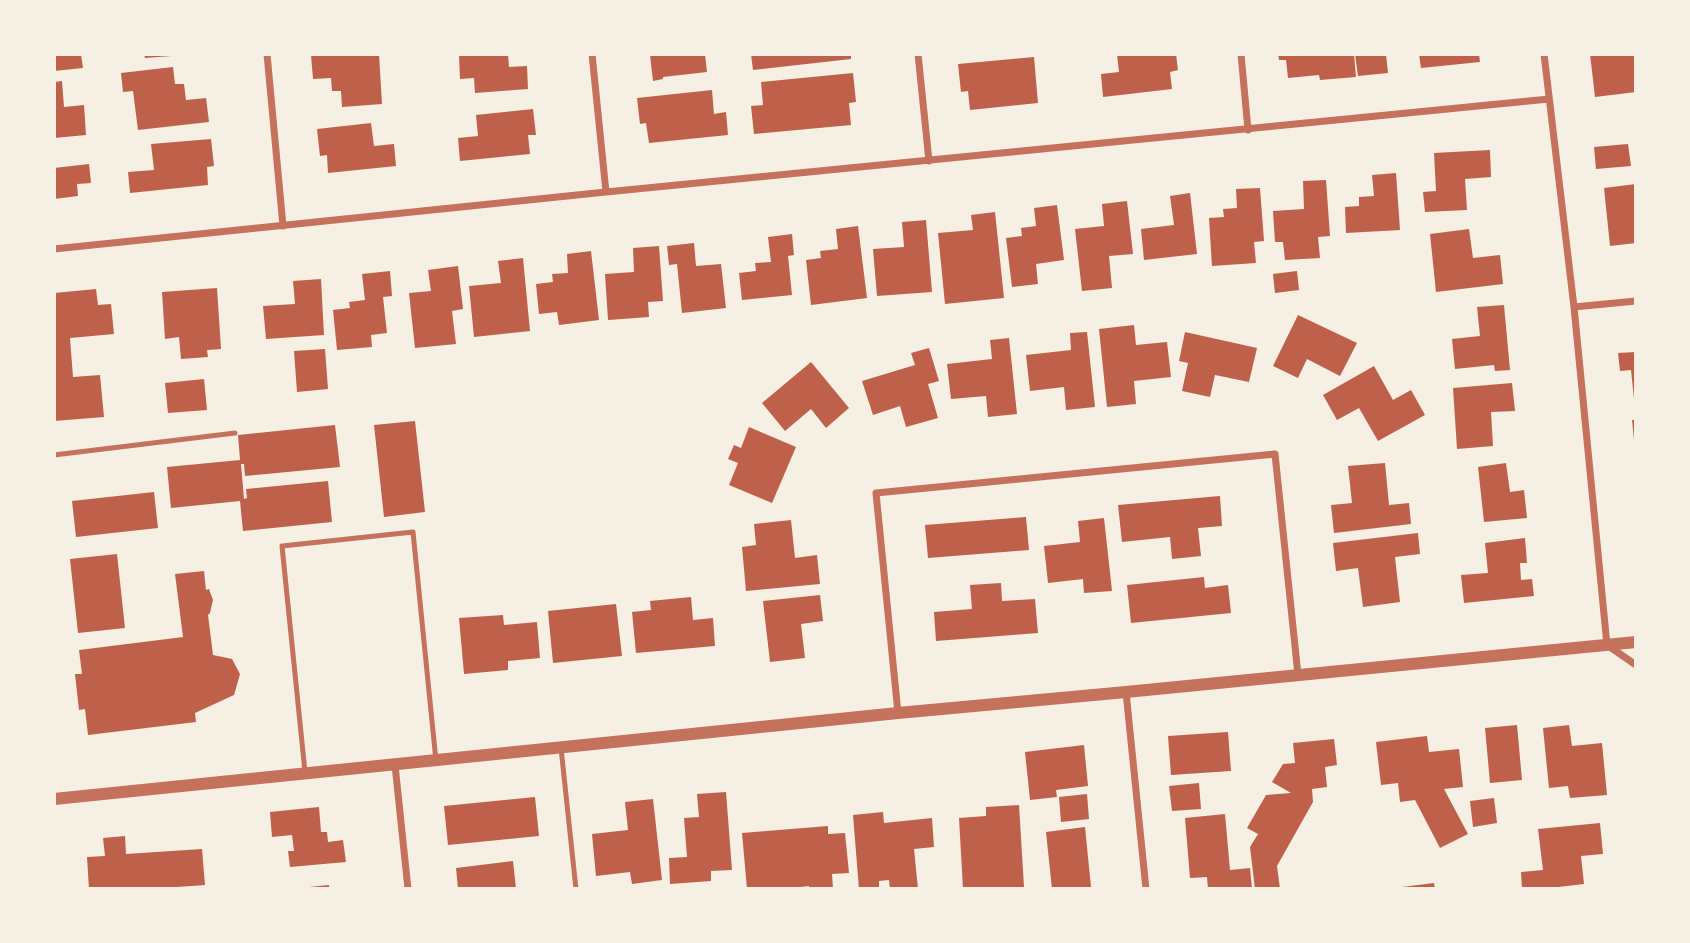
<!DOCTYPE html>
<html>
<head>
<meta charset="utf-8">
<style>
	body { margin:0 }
	#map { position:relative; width:1690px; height:943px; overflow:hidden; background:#f6efe4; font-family:Barlow,sans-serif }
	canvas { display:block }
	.frame { position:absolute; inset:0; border:56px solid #f6efe4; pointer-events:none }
</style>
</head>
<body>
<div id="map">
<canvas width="1690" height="943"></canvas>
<div class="frame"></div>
</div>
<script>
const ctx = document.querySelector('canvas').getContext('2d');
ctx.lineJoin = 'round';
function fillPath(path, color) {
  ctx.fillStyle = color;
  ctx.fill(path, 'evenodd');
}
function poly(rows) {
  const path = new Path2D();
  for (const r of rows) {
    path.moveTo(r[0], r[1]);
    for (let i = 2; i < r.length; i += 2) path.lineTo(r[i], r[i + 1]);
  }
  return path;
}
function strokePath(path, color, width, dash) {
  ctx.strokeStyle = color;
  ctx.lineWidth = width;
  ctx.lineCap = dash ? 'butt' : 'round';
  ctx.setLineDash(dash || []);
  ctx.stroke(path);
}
fillPath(poly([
	[54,54,81,54,83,68,54,71],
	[144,54,172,54,172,56,145,58],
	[379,54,382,104,342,107,341,91,332,91,331,78,313,79,311,55],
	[471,54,508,54,509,67,527,66,528,89,475,93,474,78,460,79,459,56],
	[655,54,705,54,707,72,663,77,663,79,653,81,650,55],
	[751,54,851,54,851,59,753,70],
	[1117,54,1176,54,1178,70,1170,72,1172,89,1103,97,1101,74,1119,72],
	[1278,54,1354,54,1356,77,1320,80,1319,75,1288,78,1286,60,1279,60],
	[1355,54,1386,54,1388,73,1358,76],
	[1419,54,1479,54,1480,62,1421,68],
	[1590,54,1636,54,1636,92,1595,97],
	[1034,57,1038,103,970,110,968,91,961,92,958,64],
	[173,67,175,84,184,84,186,100,206,98,209,122,138,130,133,91,123,92,121,73],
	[853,73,856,102,849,103,851,125,754,134,751,106,763,105,761,82],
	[62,81,64,107,84,105,86,135,54,138,54,82],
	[712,90,714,114,726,112,728,135,649,143,646,123,640,124,637,98],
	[533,109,536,135,528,135,530,154,460,161,458,138,478,136,476,115],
	[371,123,374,146,394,144,396,166,328,173,327,155,320,156,317,129],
	[211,139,214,166,207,167,208,185,130,193,128,172,154,170,151,144],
	[1628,144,1631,166,1596,169,1594,147],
	[1490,150,1491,177,1465,179,1467,210,1425,212,1423,192,1436,191,1434,153],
	[89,164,91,183,77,184,78,196,54,199,54,168],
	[1396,173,1400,230,1346,233,1345,207,1359,206,1359,197,1374,196,1372,175],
	[1326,180,1330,236,1318,237,1320,258,1285,260,1283,242,1275,242,1273,211,1304,209,1303,181],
	[1636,184,1636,243,1610,246,1604,188],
	[1260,188,1264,241,1254,242,1256,263,1212,266,1209,218,1224,217,1223,209,1237,208,1236,189],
	[1190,193,1197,254,1144,260,1141,229,1174,225,1170,196],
	[1127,201,1133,254,1109,256,1112,288,1082,291,1075,229,1104,226,1102,204],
	[1057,205,1064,260,1036,264,1038,284,1012,287,1006,238,1022,236,1021,228,1036,226,1034,208],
	[995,212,1004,298,945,304,938,233,973,230,971,215],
	[926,220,932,292,877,296,873,249,904,247,902,222],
	[858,226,867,298,811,305,806,260,821,258,820,251,838,249,836,229],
	[1469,229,1473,258,1500,255,1503,284,1436,292,1430,234],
	[792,234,794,255,788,256,792,295,742,300,739,273,756,271,755,263,771,262,768,237],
	[694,243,696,266,721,264,726,308,682,313,677,264,669,265,667,246],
	[659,246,663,301,648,302,649,317,608,320,605,274,634,272,633,248],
	[591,251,599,320,559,325,557,312,539,314,536,284,553,282,552,274,568,273,567,254],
	[523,258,530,331,474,337,469,286,501,283,498,261],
	[458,266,463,309,452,311,456,344,415,348,409,293,431,291,428,270],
	[390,271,392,296,383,297,387,333,371,335,372,347,337,350,333,310,350,308,349,302,365,300,362,274],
	[1297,271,1299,290,1275,293,1273,274],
	[321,279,324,335,266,339,263,306,295,304,293,281],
	[217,288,221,349,207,350,208,357,181,359,179,337,165,339,162,292],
	[96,289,98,305,111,304,114,334,70,338,73,377,100,375,104,417,54,421,54,293],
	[1504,305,1510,370,1495,371,1494,365,1455,369,1452,339,1480,336,1477,307],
	[1298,315,1357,343,1340,376,1307,359,1298,378,1273,366],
	[1134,325,1136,345,1167,342,1171,377,1134,381,1136,404,1107,407,1099,329],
	[1087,332,1095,407,1066,410,1064,387,1030,391,1026,355,1071,350,1070,333],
	[1185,332,1257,348,1249,382,1215,375,1210,397,1182,391,1188,363,1179,361],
	[1009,338,1017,414,988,417,986,396,951,399,947,364,992,359,990,340],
	[929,348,939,381,928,384,938,418,906,427,900,406,873,415,862,381,915,365,911,353],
	[325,349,328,389,297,392,294,351],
	[1636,352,1636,399,1634,399,1631,370,1620,371,1618,353],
	[811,362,849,408,826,428,811,409,785,431,762,403],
	[1374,366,1393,400,1411,390,1425,415,1378,441,1359,408,1337,420,1323,395],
	[204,379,207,410,168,413,165,383],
	[1512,383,1515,411,1491,412,1493,446,1457,449,1453,388],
	[1632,420,1636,420,1636,440,1634,440],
	[415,421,425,512,384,517,374,425],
	[335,425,340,467,245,476,244,464,241,464,244,499,247,498,246,489,328,481,332,522,243,531,240,501,171,508,167,467,240,460,238,435],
	[749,427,796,447,772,503,729,485,738,463,728,459,734,445,741,448],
	[1385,463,1389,505,1409,503,1411,524,1334,533,1331,505,1352,503,1348,466],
	[1506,463,1510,492,1524,490,1527,518,1484,522,1478,467],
	[154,492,158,528,76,537,72,501],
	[1220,496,1222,526,1198,528,1201,556,1172,559,1170,537,1122,542,1118,505],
	[1026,517,1029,550,928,558,925,525],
	[1104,518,1112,591,1084,593,1083,579,1048,583,1044,546,1080,542,1078,521],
	[791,520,795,558,817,555,820,584,746,591,742,547,756,545,754,524],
	[1418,533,1420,554,1395,557,1400,602,1363,607,1358,568,1336,571,1333,543],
	[1525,538,1527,563,1520,563,1521,580,1532,579,1534,596,1464,603,1461,575,1488,573,1485,543],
	[117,554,125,628,78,633,70,559],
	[204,571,206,590,209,589,213,600,210,613,208,615,213,655,232,659,240,674,234,695,195,713,196,722,88,735,85,709,79,710,75,674,82,674,79,650,183,637,175,574],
	[1204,577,1205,588,1228,585,1231,613,1131,623,1127,585],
	[1001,583,1002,601,1035,599,1038,633,936,641,934,612,972,609,970,585],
	[820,595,823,621,801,624,805,658,770,662,763,601],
	[691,597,693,620,713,618,715,646,636,653,632,612,651,610,650,601],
	[616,604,622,656,553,663,548,611],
	[503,615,504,625,537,622,540,658,508,661,508,670,464,674,459,618],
	[1517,725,1522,780,1490,783,1485,728],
	[1569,725,1572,746,1602,743,1607,795,1570,798,1568,786,1549,788,1543,728],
	[1228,732,1231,771,1171,775,1168,736],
	[1427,736,1429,752,1459,749,1463,787,1444,789,1468,834,1440,848,1415,800,1400,802,1398,783,1381,785,1376,742],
	[1334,739,1337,765,1325,767,1327,787,1312,789,1313,802,1277,866,1280,889,1255,889,1250,847,1258,834,1247,828,1266,795,1291,793,1272,782,1283,764,1295,763,1293,743],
	[1084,745,1088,786,1056,790,1057,797,1030,800,1025,752],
	[1199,783,1201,809,1172,811,1169,786],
	[726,792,732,870,711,871,711,881,670,884,669,858,687,857,684,818,699,817,697,794],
	[1087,794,1089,819,1061,822,1059,797],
	[535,797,539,836,448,845,444,806],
	[1494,798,1497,823,1473,827,1470,801],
	[653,799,662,880,632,884,630,872,596,876,592,834,628,830,625,802],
	[1019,805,1024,887,963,889,959,818,986,816,986,807],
	[319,807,321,832,327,832,328,842,343,840,346,862,290,867,288,851,294,851,292,835,272,837,270,812],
	[883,812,884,823,932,818,934,847,914,849,918,889,890,889,889,880,879,881,879,889,859,889,853,815],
	[1225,814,1230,870,1250,868,1252,889,1208,889,1207,877,1190,878,1185,818],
	[1600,823,1603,854,1581,856,1584,884,1541,889,1522,889,1521,872,1543,870,1538,829],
	[828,826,828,834,845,833,849,873,832,874,833,889,809,889,809,886,782,889,747,889,742,833],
	[1085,827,1091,887,1052,889,1046,832],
	[125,836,126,854,202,849,205,885,149,889,89,889,87,857,105,856,103,838],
	[513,861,516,889,458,889,456,868],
	[1434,883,1435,889,1402,889,1402,887],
	[329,885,329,889,309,889,309,887]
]), '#bf614a');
strokePath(poly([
	[54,455,235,433],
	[561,748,576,889],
	[305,772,282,546,413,532,436,761]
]), '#c5725c', 5);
strokePath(poly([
	[267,54,283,226],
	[592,54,606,192],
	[918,54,929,161],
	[1241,54,1248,130],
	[1544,54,1574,307,1607,645,1636,665],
	[54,249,606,192,1549,99],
	[1574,307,1636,301],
	[1126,692,1146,889],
	[898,713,876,493,1275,454,1298,675],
	[395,765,408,889]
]), '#c5725c', 7);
strokePath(poly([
	[54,799,898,713,1126,692,1636,642]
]), '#c5725c', 12);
</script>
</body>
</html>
